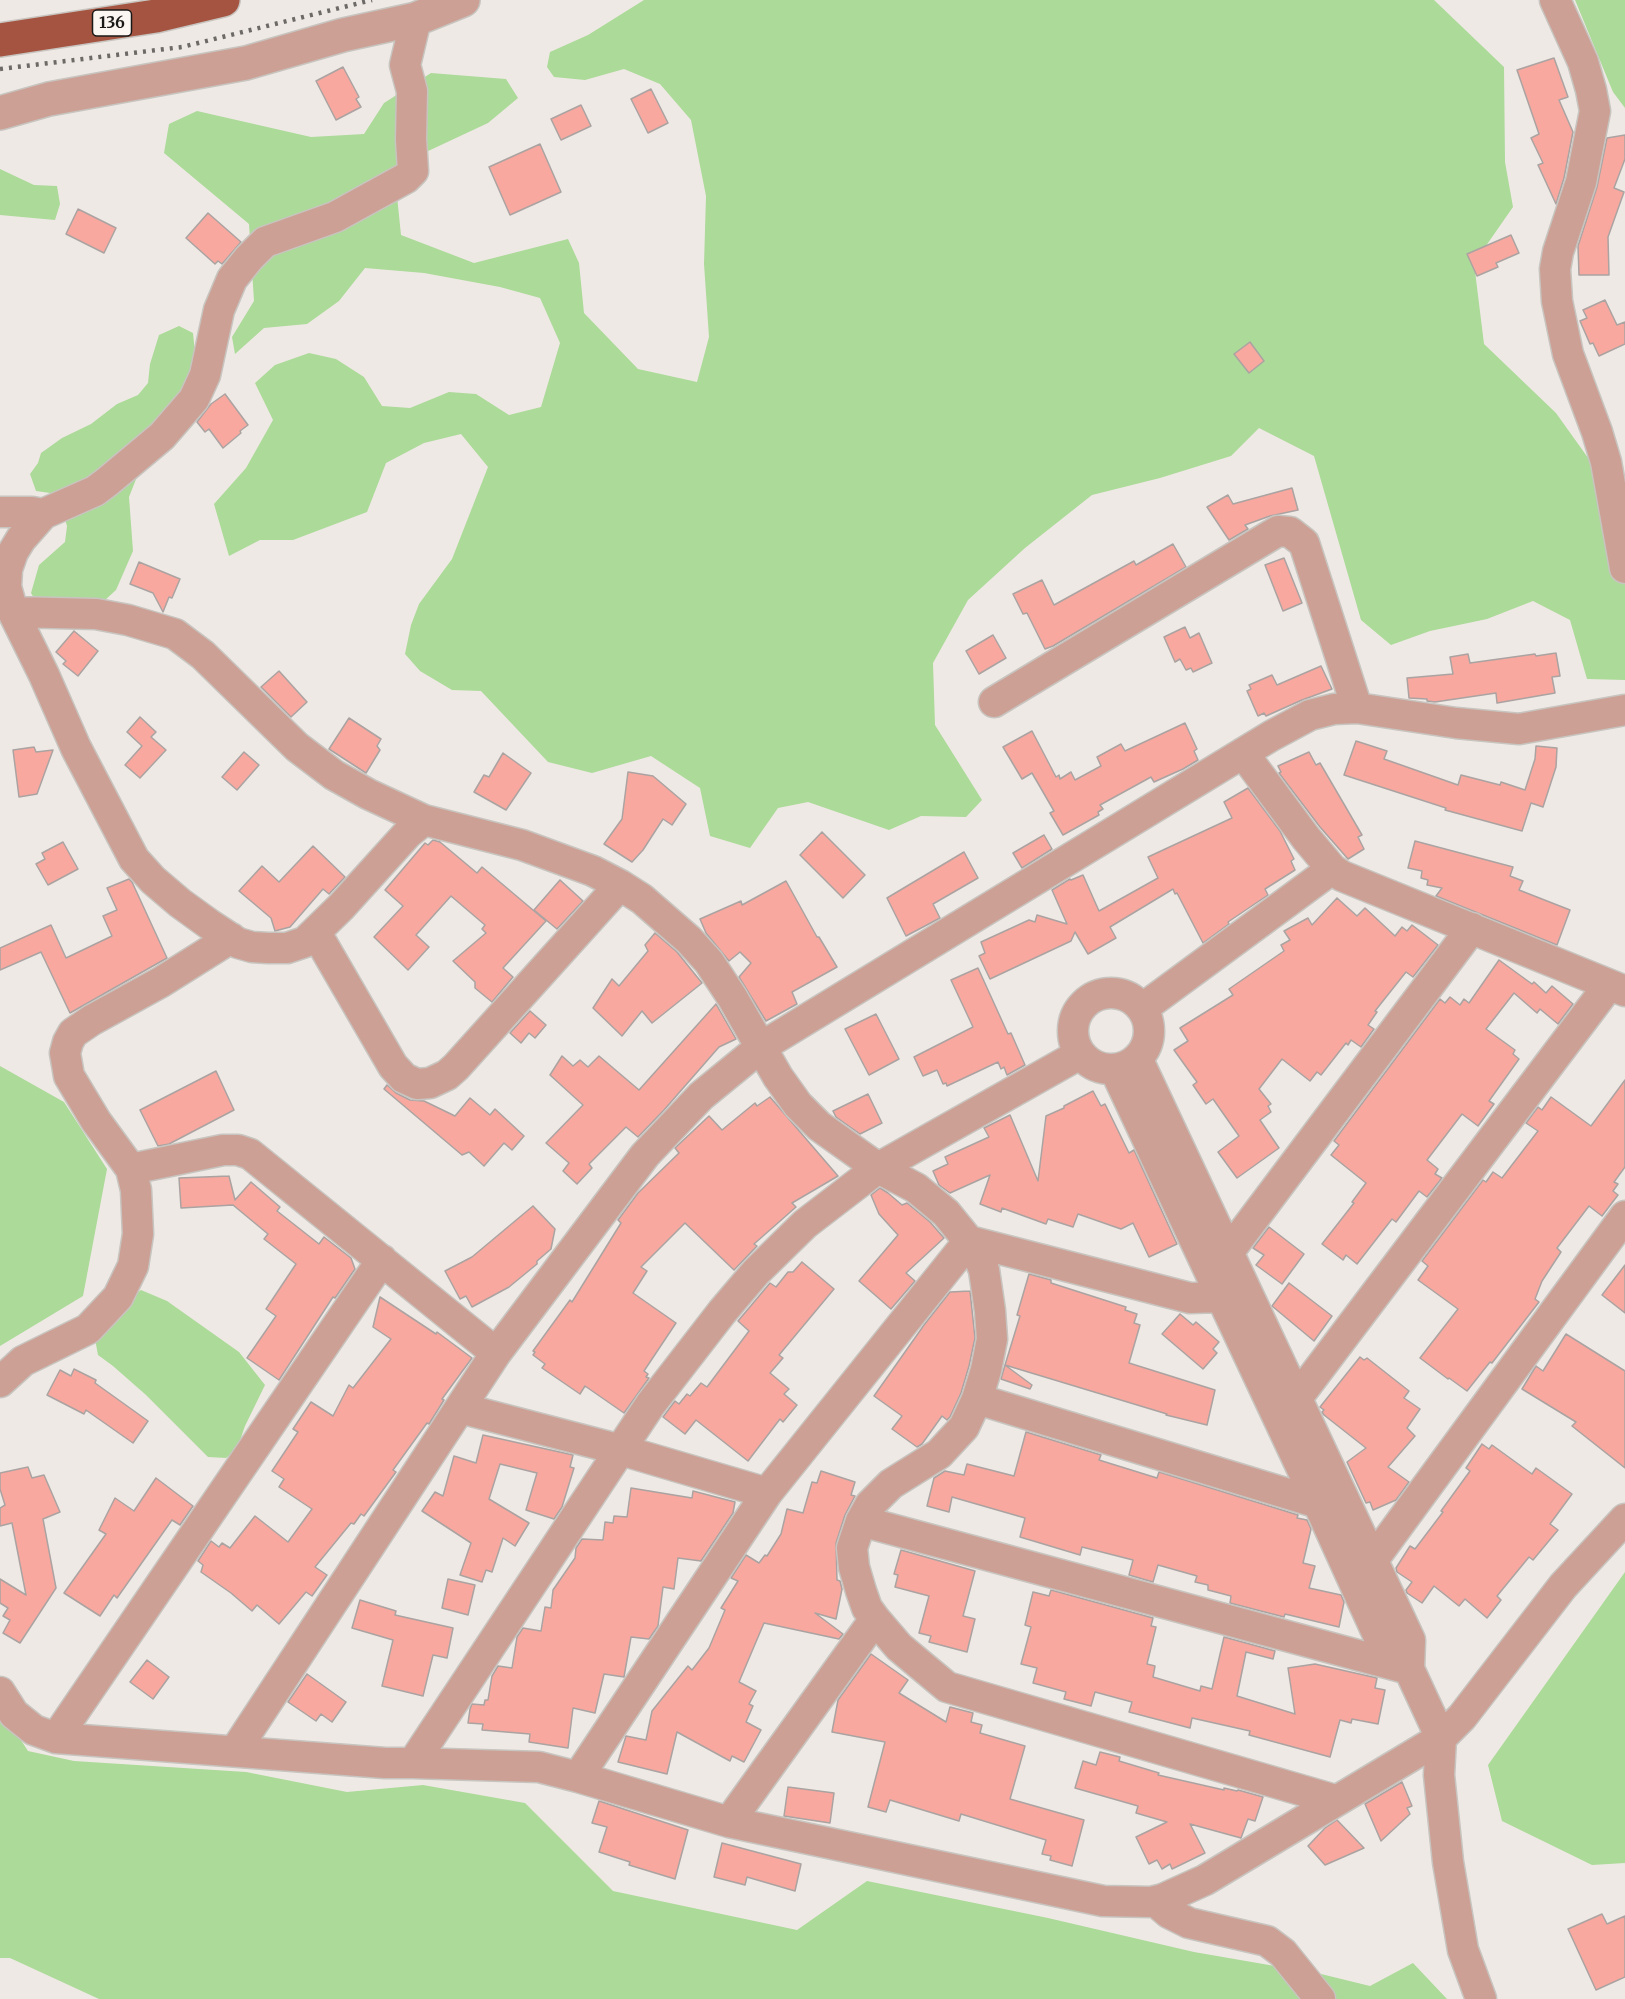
<!DOCTYPE html>
<html>
<head>
<meta charset="utf-8">
<style>
	body { margin:0 }
	canvas { display:block; background:#eee9e4 }
</style>
</head>
<body>
<canvas width="1625" height="1999"></canvas>
<script>
const ctx = document.querySelector('canvas').getContext('2d');
ctx.lineJoin = 'round';
function fillPath(path, color) {
  ctx.fillStyle = color;
  ctx.fill(path, 'evenodd');
}
function poly(rows) {
  const path = new Path2D();
  for (const r of rows) {
    if (r.length === 3) {
      path.moveTo(r[0] + r[2], r[1]);
      path.arc(r[0], r[1], r[2], 0, 2 * Math.PI);
      continue;
    }
    path.moveTo(r[0], r[1]);
    for (let i = 2; i < r.length; i += 2) path.lineTo(r[i], r[i + 1]);
  }
  return path;
}
function strokePath(path, color, width, dash) {
  ctx.strokeStyle = color;
  ctx.lineWidth = width;
  ctx.lineCap = dash ? 'butt' : 'round';
  ctx.setLineDash(dash || []);
  ctx.stroke(path);
}
function drawText(font, color, halo, rows, align = 'center') {
  ctx.font = font + ' Merriweather,serif';
  ctx.lineWidth = 6;
  ctx.setLineDash([]);
  ctx.textBaseline = 'middle';
  ctx.strokeStyle = halo;
  ctx.fillStyle = color;
  for (const [text, x, y, turn = 0] of rows) {
    ctx.save();
    ctx.translate(x, y);
    ctx.rotate((+turn || 0) * Math.PI / 180);
    ctx.textAlign = isNaN(turn) ? turn : align;
    if (halo) ctx.strokeText(text, 0, 0);
    ctx.fillText(text, 0, 0);
    ctx.restore();
  }
}
fillPath(poly([
	[644,0,1434,0,1504,67,1505,162,1513,207,1474,263,1484,344,1556,413,1591,462,1625,504,1625,680,1587,679,1570,620,1533,601,1487,619,1430,631,1391,645,1361,620,1314,456,1259,428,1231,456,1160,478,1092,495,1025,548,968,600,933,663,935,725,982,800,966,817,921,816,889,830,808,802,778,808,750,848,710,836,700,788,651,756,592,773,548,762,481,691,452,690,420,671,405,654,411,625,419,604,452,559,488,467,461,434,424,443,386,463,367,512,293,540,260,540,229,556,214,504,246,468,273,420,255,383,275,365,309,353,336,359,364,377,382,406,410,408,449,392,476,394,509,415,541,407,560,343,540,298,500,287,424,273,365,268,339,301,307,324,264,328,235,354,232,337,254,301,249,224,164,153,169,124,197,111,311,137,364,134,384,103,431,73,506,79,518,98,488,123,394,167,401,235,474,263,568,239,579,263,584,313,638,369,697,382,709,337,704,264,706,196,691,120,660,84,624,69,585,80,554,77,547,67,550,52,588,35],
	[1575,0,1625,0,1625,108,1613,92],
	[0,169,34,185,57,186,60,204,55,220,0,215],
	[179,326,193,333,196,363,186,397,159,421,129,497,133,551,116,590,104,601,74,598,37,603,31,593,39,565,65,542,67,526,57,494,36,491,30,474,38,463,41,453,62,438,91,424,117,404,138,395,148,383,150,364,159,335],
	[0,1066,64,1102,107,1169,83,1296,0,1346],
	[141,1290,167,1301,239,1352,265,1385,245,1426,237,1449,226,1458,208,1457,146,1395,113,1366,98,1355,95,1339,123,1303],
	[1625,1572,1625,1863,1592,1865,1502,1821,1488,1765],
	[0,1708,28,1751,74,1761,246,1772,347,1792,423,1785,525,1803,613,1891,797,1930,867,1881,1048,1918,1194,1952,1321,1974,1370,1986,1413,1963,1447,1999,99,1999,10,1958,0,1958]
]), '#acda99');
const building = poly([
	[1554,58,1568,97,1559,100,1573,132,1564,178,1556,204,1538,165,1543,163,1531,138,1539,134,1517,70,1554,58],
	[343,67,359,97,356,99,361,107,336,120,316,81,343,67],
	[651,89,668,123,648,133,631,99,651,89],
	[581,105,591,126,561,140,551,119,581,105],
	[1625,135,1625,159,1614,188,1624,192,1608,237,1609,275,1579,275,1578,246,1597,187,1607,138,1625,135],
	[540,144,561,192,510,215,489,167,540,144],
	[78,209,116,228,104,253,66,234,78,209],
	[208,213,241,242,222,264,218,261,215,264,186,238,208,213],
	[1511,235,1519,253,1496,263,1498,267,1477,276,1467,254,1511,235],
	[1605,300,1617,325,1625,322,1625,344,1599,356,1593,343,1590,344,1580,321,1587,318,1583,310,1605,300],
	[1250,342,1264,361,1249,373,1234,354,1250,342],
	[225,394,248,425,240,431,241,433,223,448,209,429,205,432,197,422,211,404,225,394],
	[1292,488,1298,510,1270,516,1245,525,1248,529,1229,540,1207,507,1228,495,1233,504,1292,488],
	[1173,544,1186,567,1053,646,1045,649,1027,613,1023,614,1013,594,1042,580,1054,605,1134,561,1136,565,1173,544],
	[1284,558,1302,603,1283,611,1265,565,1284,558],
	[139,562,180,579,172,598,169,597,163,612,153,593,130,584,139,562],
	[1185,627,1190,638,1199,633,1212,663,1193,672,1191,668,1186,670,1180,659,1175,662,1164,637,1185,627],
	[74,631,98,651,78,676,63,664,66,661,56,652,74,631],
	[993,635,1006,658,979,674,966,651,993,635],
	[1556,653,1560,676,1552,677,1555,693,1497,703,1496,693,1435,702,1427,701,1427,699,1409,698,1407,678,1453,674,1450,657,1468,654,1470,663,1535,654,1536,656,1556,653],
	[1321,666,1332,689,1302,700,1266,716,1264,713,1258,716,1247,691,1251,689,1249,685,1272,675,1277,685,1321,666],
	[279,671,307,702,291,717,261,687,279,671],
	[140,717,156,732,151,737,166,750,140,778,125,765,142,746,127,732,140,717],
	[349,718,381,739,377,746,380,750,366,773,329,749,349,718],
	[1185,723,1197,749,1194,751,1198,760,1183,769,1154,782,1151,777,1100,805,1103,809,1098,812,1099,815,1063,835,1050,813,1054,811,1032,773,1022,779,1003,747,1032,731,1056,777,1059,775,1060,779,1071,772,1075,780,1101,766,1097,757,1121,744,1125,751,1185,723],
	[1356,741,1387,751,1384,759,1458,785,1461,775,1500,785,1501,782,1525,790,1535,759,1536,746,1557,748,1556,767,1543,807,1531,803,1522,831,1445,810,1446,808,1344,775,1356,741],
	[34,747,36,752,53,750,37,794,19,797,13,750,34,747],
	[244,752,259,765,237,790,222,777,244,752],
	[1309,752,1316,765,1320,763,1362,835,1358,837,1364,849,1348,859,1320,827,1279,773,1281,772,1278,766,1309,752],
	[503,753,531,773,506,810,474,792,484,775,489,777,503,753],
	[628,772,653,776,686,804,672,825,663,819,643,850,632,862,604,844,622,819,628,772],
	[1248,788,1280,831,1294,859,1291,861,1295,870,1265,889,1268,895,1228,922,1229,924,1203,943,1177,893,1175,894,1173,889,1110,927,1116,938,1088,954,1075,932,1071,941,990,979,979,956,985,953,981,942,1029,920,1035,922,1037,915,1067,924,1052,890,1070,879,1071,880,1083,875,1099,911,1158,878,1148,857,1232,818,1224,802,1248,788],
	[822,832,865,875,843,898,800,855,822,832],
	[1044,835,1052,849,1022,868,1013,853,1044,835],
	[433,840,440,842,477,873,482,867,546,921,503,968,513,977,492,1002,475,988,475,982,453,961,486,933,482,929,485,925,451,896,416,935,429,947,408,970,374,937,403,906,385,890,425,843,428,845,433,840],
	[1415,841,1513,867,1510,876,1523,881,1519,890,1570,910,1557,945,1436,896,1442,888,1427,885,1428,880,1421,878,1422,871,1408,868,1415,841],
	[63,842,78,869,48,885,36,864,45,859,42,853,63,842],
	[313,846,345,877,329,894,323,889,290,927,275,931,271,918,239,891,262,866,279,882,313,846],
	[964,852,978,878,933,904,940,918,906,936,887,898,964,852],
	[129,879,132,882,167,958,70,1013,41,952,0,970,0,948,51,925,66,958,112,936,103,916,117,910,107,888,129,879],
	[560,880,583,901,557,929,534,910,560,880],
	[786,881,817,937,819,937,837,967,792,992,797,1004,766,1021,739,977,751,963,740,952,729,961,706,933,700,919,741,901,742,905,786,881],
	[1337,898,1357,916,1365,908,1395,936,1402,927,1407,931,1412,925,1438,945,1413,977,1406,972,1375,1011,1377,1012,1368,1025,1374,1029,1361,1047,1351,1040,1348,1045,1346,1043,1321,1075,1317,1072,1310,1081,1282,1059,1259,1089,1271,1104,1268,1106,1271,1112,1260,1120,1279,1148,1237,1178,1218,1152,1239,1136,1213,1099,1206,1104,1193,1085,1197,1082,1174,1050,1188,1041,1180,1028,1233,995,1229,989,1284,951,1281,945,1290,940,1284,931,1308,918,1312,925,1337,898],
	[655,933,677,952,702,983,652,1023,642,1011,622,1036,593,1008,612,979,619,986,648,951,645,945,655,933],
	[1499,960,1532,984,1534,982,1546,993,1552,986,1573,1004,1558,1024,1540,1009,1537,1013,1514,993,1486,1029,1515,1050,1513,1054,1519,1059,1489,1101,1494,1104,1478,1126,1462,1114,1427,1160,1438,1169,1435,1174,1442,1178,1427,1197,1419,1191,1396,1222,1392,1219,1357,1264,1346,1255,1343,1260,1322,1244,1354,1203,1352,1202,1366,1183,1331,1155,1339,1145,1334,1141,1440,999,1445,1003,1450,997,1460,1005,1464,999,1469,1003,1499,960],
	[978,968,1008,1034,1011,1033,1025,1065,1007,1075,1004,1067,1001,1069,998,1062,947,1086,946,1083,943,1084,937,1070,923,1076,914,1057,973,1027,951,980,978,968],
	[716,1004,736,1039,719,1047,664,1110,638,1137,626,1127,589,1164,592,1168,577,1184,563,1171,569,1163,546,1143,583,1105,550,1075,562,1056,573,1066,580,1060,588,1067,599,1056,639,1090,716,1004],
	[530,1011,546,1025,535,1038,529,1033,521,1043,510,1033,530,1011],
	[876,1014,899,1059,869,1075,845,1029,876,1014],
	[216,1071,234,1110,169,1144,158,1146,140,1110,216,1071],
	[1625,1080,1625,1167,1614,1182,1618,1184,1613,1191,1618,1195,1602,1216,1589,1206,1557,1248,1561,1252,1542,1281,1535,1299,1539,1302,1492,1363,1490,1362,1467,1391,1449,1378,1448,1379,1420,1358,1458,1309,1418,1280,1428,1266,1422,1261,1483,1180,1486,1182,1493,1172,1502,1178,1538,1131,1526,1123,1538,1107,1542,1110,1551,1097,1591,1126,1625,1080],
	[387,1085,396,1093,410,1100,424,1101,455,1116,470,1098,490,1115,495,1109,524,1136,512,1150,504,1143,484,1166,469,1152,462,1155,384,1089,387,1085],
	[1093,1091,1101,1106,1105,1104,1129,1153,1134,1150,1177,1244,1149,1257,1133,1223,1121,1229,1078,1214,1073,1227,1048,1219,1046,1224,1002,1208,1001,1212,980,1204,990,1175,950,1193,939,1185,933,1171,948,1164,945,1157,989,1137,984,1128,1010,1115,1038,1181,1046,1116,1064,1108,1064,1106,1093,1091],
	[868,1094,882,1123,860,1134,836,1117,833,1111,868,1094],
	[770,1097,838,1176,792,1203,796,1207,754,1244,757,1246,734,1270,685,1223,641,1267,647,1271,633,1293,676,1323,644,1371,648,1374,646,1377,649,1378,624,1413,585,1386,580,1394,542,1368,545,1364,533,1355,535,1352,533,1351,570,1300,572,1302,621,1223,618,1220,638,1193,679,1153,675,1148,709,1116,722,1130,755,1103,757,1106,770,1097],
	[229,1176,235,1200,251,1182,280,1207,277,1211,319,1244,324,1237,351,1258,355,1269,335,1298,333,1297,279,1380,247,1358,276,1316,266,1309,296,1264,264,1239,268,1234,233,1205,181,1208,179,1178,229,1176],
	[880,1188,888,1193,902,1205,907,1203,930,1222,944,1238,906,1273,915,1281,891,1309,859,1281,898,1235,879,1214,871,1195,880,1188],
	[533,1206,555,1229,551,1249,537,1261,537,1264,509,1287,472,1307,466,1296,460,1299,445,1271,472,1257,533,1206],
	[1269,1227,1304,1254,1282,1284,1256,1265,1264,1255,1253,1248,1269,1227],
	[802,1262,834,1289,779,1355,783,1358,770,1373,789,1389,784,1394,797,1405,783,1422,780,1419,748,1461,696,1420,685,1434,663,1417,675,1401,679,1404,687,1394,690,1396,701,1383,707,1387,749,1331,738,1321,770,1283,776,1287,788,1272,793,1272,802,1262],
	[1625,1265,1625,1313,1602,1295,1625,1265],
	[1029,1274,1051,1280,1051,1283,1126,1307,1125,1310,1137,1314,1134,1323,1140,1325,1129,1363,1215,1390,1207,1425,1166,1415,1167,1414,1005,1365,1020,1316,1017,1315,1029,1274],
	[1289,1283,1332,1316,1314,1341,1272,1306,1289,1283],
	[970,1291,975,1338,969,1366,961,1393,950,1417,947,1420,942,1416,922,1444,917,1447,892,1429,902,1416,874,1396,924,1325,950,1292,970,1291],
	[380,1297,436,1334,437,1332,472,1358,442,1399,444,1400,429,1424,427,1423,393,1470,396,1472,364,1516,361,1514,354,1524,351,1523,315,1567,327,1575,312,1596,306,1592,279,1624,257,1605,252,1611,231,1593,201,1572,203,1565,198,1561,211,1541,219,1547,222,1543,230,1548,255,1516,288,1542,312,1509,279,1487,284,1479,272,1471,298,1432,293,1429,311,1402,333,1416,349,1385,353,1388,391,1339,373,1327,380,1297],
	[1180,1314,1193,1325,1196,1322,1219,1342,1213,1349,1217,1353,1203,1369,1162,1334,1180,1314],
	[1566,1334,1625,1371,1625,1468,1572,1426,1576,1422,1522,1389,1536,1366,1543,1371,1566,1334],
	[1360,1357,1364,1360,1367,1358,1409,1391,1404,1398,1420,1409,1407,1428,1415,1436,1388,1467,1409,1482,1396,1500,1373,1510,1370,1502,1366,1503,1347,1462,1366,1448,1324,1415,1322,1412,1324,1410,1320,1407,1360,1357],
	[1005,1365,1032,1385,1030,1389,1001,1379,1005,1365],
	[74,1369,96,1380,95,1383,148,1421,133,1443,86,1410,84,1414,47,1395,60,1370,71,1376,74,1369],
	[1026,1432,1101,1455,1099,1460,1157,1478,1159,1472,1298,1515,1297,1518,1307,1520,1311,1529,1303,1563,1315,1566,1309,1588,1341,1595,1344,1602,1339,1627,1285,1614,1284,1617,1230,1603,1231,1596,1208,1590,1208,1585,1195,1582,1197,1576,1158,1565,1153,1582,1129,1575,1133,1560,1082,1547,1080,1555,1020,1537,1025,1518,952,1497,949,1512,927,1506,934,1478,945,1471,964,1475,967,1464,1014,1476,1026,1432],
	[483,1435,573,1455,570,1467,574,1468,562,1507,554,1519,526,1510,537,1473,500,1464,489,1499,529,1523,515,1546,503,1538,492,1572,486,1570,482,1582,460,1575,471,1543,422,1511,435,1492,443,1496,454,1456,476,1463,483,1435],
	[1482,1444,1489,1449,1492,1445,1532,1474,1536,1468,1572,1494,1550,1524,1558,1530,1533,1560,1529,1557,1497,1596,1501,1600,1487,1618,1465,1599,1459,1606,1434,1586,1422,1603,1407,1593,1406,1590,1412,1582,1397,1572,1396,1568,1410,1546,1415,1549,1443,1512,1441,1511,1470,1471,1466,1468,1482,1444],
	[28,1467,32,1478,44,1475,60,1512,43,1519,56,1588,20,1643,3,1633,10,1620,3,1616,8,1608,0,1603,0,1579,26,1595,12,1523,0,1526,0,1508,5,1505,0,1489,0,1473,28,1467],
	[821,1471,855,1482,851,1495,855,1496,845,1515,836,1543,837,1580,840,1581,842,1589,836,1619,815,1613,843,1634,839,1639,764,1623,739,1682,756,1691,749,1704,753,1706,746,1722,761,1730,744,1762,732,1756,730,1761,677,1732,667,1774,618,1762,626,1736,646,1740,652,1711,688,1666,692,1670,709,1648,725,1610,721,1608,738,1581,731,1578,746,1555,759,1563,765,1555,767,1556,781,1534,787,1509,803,1513,812,1482,817,1483,821,1471],
	[156,1478,193,1506,180,1525,172,1520,117,1598,114,1595,100,1616,64,1593,106,1534,99,1530,115,1498,134,1511,156,1478],
	[631,1488,692,1498,693,1491,735,1502,733,1513,701,1561,678,1558,674,1589,663,1587,658,1626,649,1639,631,1637,624,1677,604,1674,595,1713,573,1708,568,1748,529,1742,530,1734,482,1730,483,1724,468,1723,470,1709,472,1704,484,1705,485,1700,488,1700,492,1676,498,1666,512,1668,517,1637,523,1628,541,1631,545,1607,551,1608,553,1590,575,1558,576,1548,582,1539,603,1540,605,1522,613,1523,614,1516,627,1517,631,1488],
	[901,1550,975,1571,963,1616,975,1619,967,1652,929,1642,931,1636,919,1633,929,1596,895,1587,898,1575,894,1574,901,1550],
	[448,1579,475,1585,468,1615,442,1608,448,1579],
	[1051,1590,1153,1618,1151,1626,1156,1627,1147,1664,1155,1666,1153,1677,1200,1691,1201,1686,1212,1689,1224,1637,1275,1651,1273,1659,1246,1652,1237,1696,1295,1714,1288,1668,1315,1664,1377,1678,1375,1688,1385,1690,1378,1724,1352,1719,1351,1723,1340,1720,1330,1757,1249,1735,1250,1731,1192,1718,1190,1728,1129,1712,1132,1702,1095,1692,1091,1706,1064,1699,1066,1692,1033,1683,1037,1668,1021,1664,1031,1627,1025,1625,1033,1592,1049,1596,1051,1590],
	[360,1600,396,1611,395,1615,453,1628,447,1658,433,1655,423,1696,382,1686,393,1640,352,1628,360,1600],
	[871,1654,908,1680,899,1693,946,1722,950,1707,973,1713,971,1722,982,1725,980,1733,1025,1746,1010,1799,1084,1820,1072,1866,1050,1860,1051,1856,1042,1854,1046,1840,961,1814,959,1821,890,1800,886,1812,868,1807,885,1742,832,1732,838,1700,871,1654],
	[147,1660,169,1677,153,1699,130,1682,147,1660],
	[307,1674,346,1702,332,1722,321,1714,316,1721,288,1702,307,1674],
	[1100,1752,1120,1757,1119,1761,1159,1773,1158,1775,1224,1790,1224,1788,1237,1791,1238,1790,1263,1797,1255,1821,1248,1819,1241,1838,1190,1824,1205,1853,1172,1869,1170,1864,1162,1869,1157,1860,1149,1864,1136,1837,1167,1822,1136,1813,1138,1806,1075,1788,1083,1761,1096,1765,1100,1752],
	[1402,1782,1412,1806,1407,1808,1410,1814,1381,1841,1365,1804,1402,1782],
	[788,1787,834,1793,830,1823,784,1816,788,1787],
	[599,1801,688,1830,675,1879,629,1865,630,1862,599,1852,607,1827,592,1823,599,1801],
	[1337,1820,1364,1848,1325,1865,1308,1846,1325,1828,1337,1820],
	[722,1843,801,1864,795,1891,747,1877,745,1885,714,1877,722,1843],
	[1602,1914,1607,1924,1625,1916,1625,1977,1596,1990,1568,1929,1602,1914]
]);
fillPath(building, '#f8a89e');
strokePath(building, '#aba3a2', 1.5);
const minor = poly([
	[1555,0,1583,62,1591,90,1595,111,1581,182,1558,252,1555,269,1557,301,1568,354,1597,432,1606,462,1625,568],
	[416,19,405,65,412,91,411,139,413,171,406,178,335,217,265,242,249,258,232,279,219,310,205,375,194,399,162,436,107,482,95,491,43,514,21,539,13,552,7,569,6,587,13,612,44,675,76,748,134,859,153,880,180,903,209,924,238,943,252,947,268,948,287,948,305,942,341,907,408,833,424,820],
	[0,512,32,512,43,514],
	[13,612,96,614,128,620,175,634,203,655,297,747,334,775,368,794,424,820,522,845,593,871,620,885,642,899,689,940,709,962,732,997,778,1077,798,1105,819,1126,878,1168,916,1188,946,1213,976,1250,984,1270,990,1311,992,1339,986,1370,977,1399,964,1427,939,1454,891,1484,870,1505,861,1521,852,1548,854,1567,861,1591,867,1608,875,1619,899,1647,947,1687,1335,1800],
	[994,702,1278,531,1290,532,1304,543,1357,708],
	[1243,753,1306,838,1332,869,1342,876,1625,991],
	[316,933,393,1066,404,1078,417,1084,430,1083,447,1075,456,1067,620,885],
	[1111,1031,38],
	[1143,1008,1332,869],
	[1138,1060,1410,1640,1409,1669],
	[1115,1070,1318,1503,1378,1635,1409,1669,1441,1738,1439,1775,1448,1862,1463,1950,1481,1999],
	[131,1169,96,1121,69,1076,65,1053,68,1042,73,1033,92,1020,161,982,231,938],
	[1218,1266,1472,928],
	[0,1382,23,1361,88,1329,118,1297,133,1266,138,1234,136,1190,131,1169,223,1150,238,1150,250,1154,496,1353],
	[1297,1398,1609,985],
	[977,1399,1318,1503],
	[460,1408,621,1450,767,1493],
	[861,1521,1409,1669],
	[1373,1560,1625,1216],
	[0,1692,14,1714,34,1730,56,1738,385,1763,413,1763,539,1767,578,1777,729,1822,1103,1901,1151,1902,1163,1899,1205,1880,1441,1738,1462,1717,1563,1586,1625,1519],
	[56,1738,382,1260],
	[235,1751,496,1353,645,1155,701,1096,761,1047,1271,736,1310,715,1334,709,1357,708,1456,723,1519,729,1625,710],
	[413,1763,650,1405,722,1312,756,1272,805,1224,878,1168,1080,1054],
	[578,1777,767,1493,969,1241,1190,1298,1221,1297],
	[729,1822,875,1619],
	[1155,1901,1169,1913,1189,1923,1267,1941,1283,1953,1320,1999]
]);
const tertiary = poly([
	[0,113,49,99,246,63,343,35,416,19,463,0]
]);
const trunk = poly([
	[0,40,156,16,223,0]
]);
strokePath(minor, '#c8c4bf', 33);
strokePath(tertiary, '#c8c4bf', 36);
strokePath(trunk, '#c8c4bf', 36);
strokePath(minor, '#cca095', 30);
strokePath(tertiary, '#cca095', 33);
strokePath(trunk, '#a45440', 33);
strokePath(poly([
	[0,69,182,47,372,0]
]), '#6c6966', 4.5, [3, 6]);
for (const [x, y, w] of [
	[112,23,39]
]) {
  const box = new Path2D();
  box.roundRect(x - w / 2, y - 13, w, 26, 4.5);
  ctx.fillStyle = '#fcf6f2';
  ctx.fill(box);
  strokePath(box, '#1b1917', 1.5);
}
drawText('bold 16px', '#1b1917', null, [
	["136",112,23]
]);
</script>
</body>
</html>
